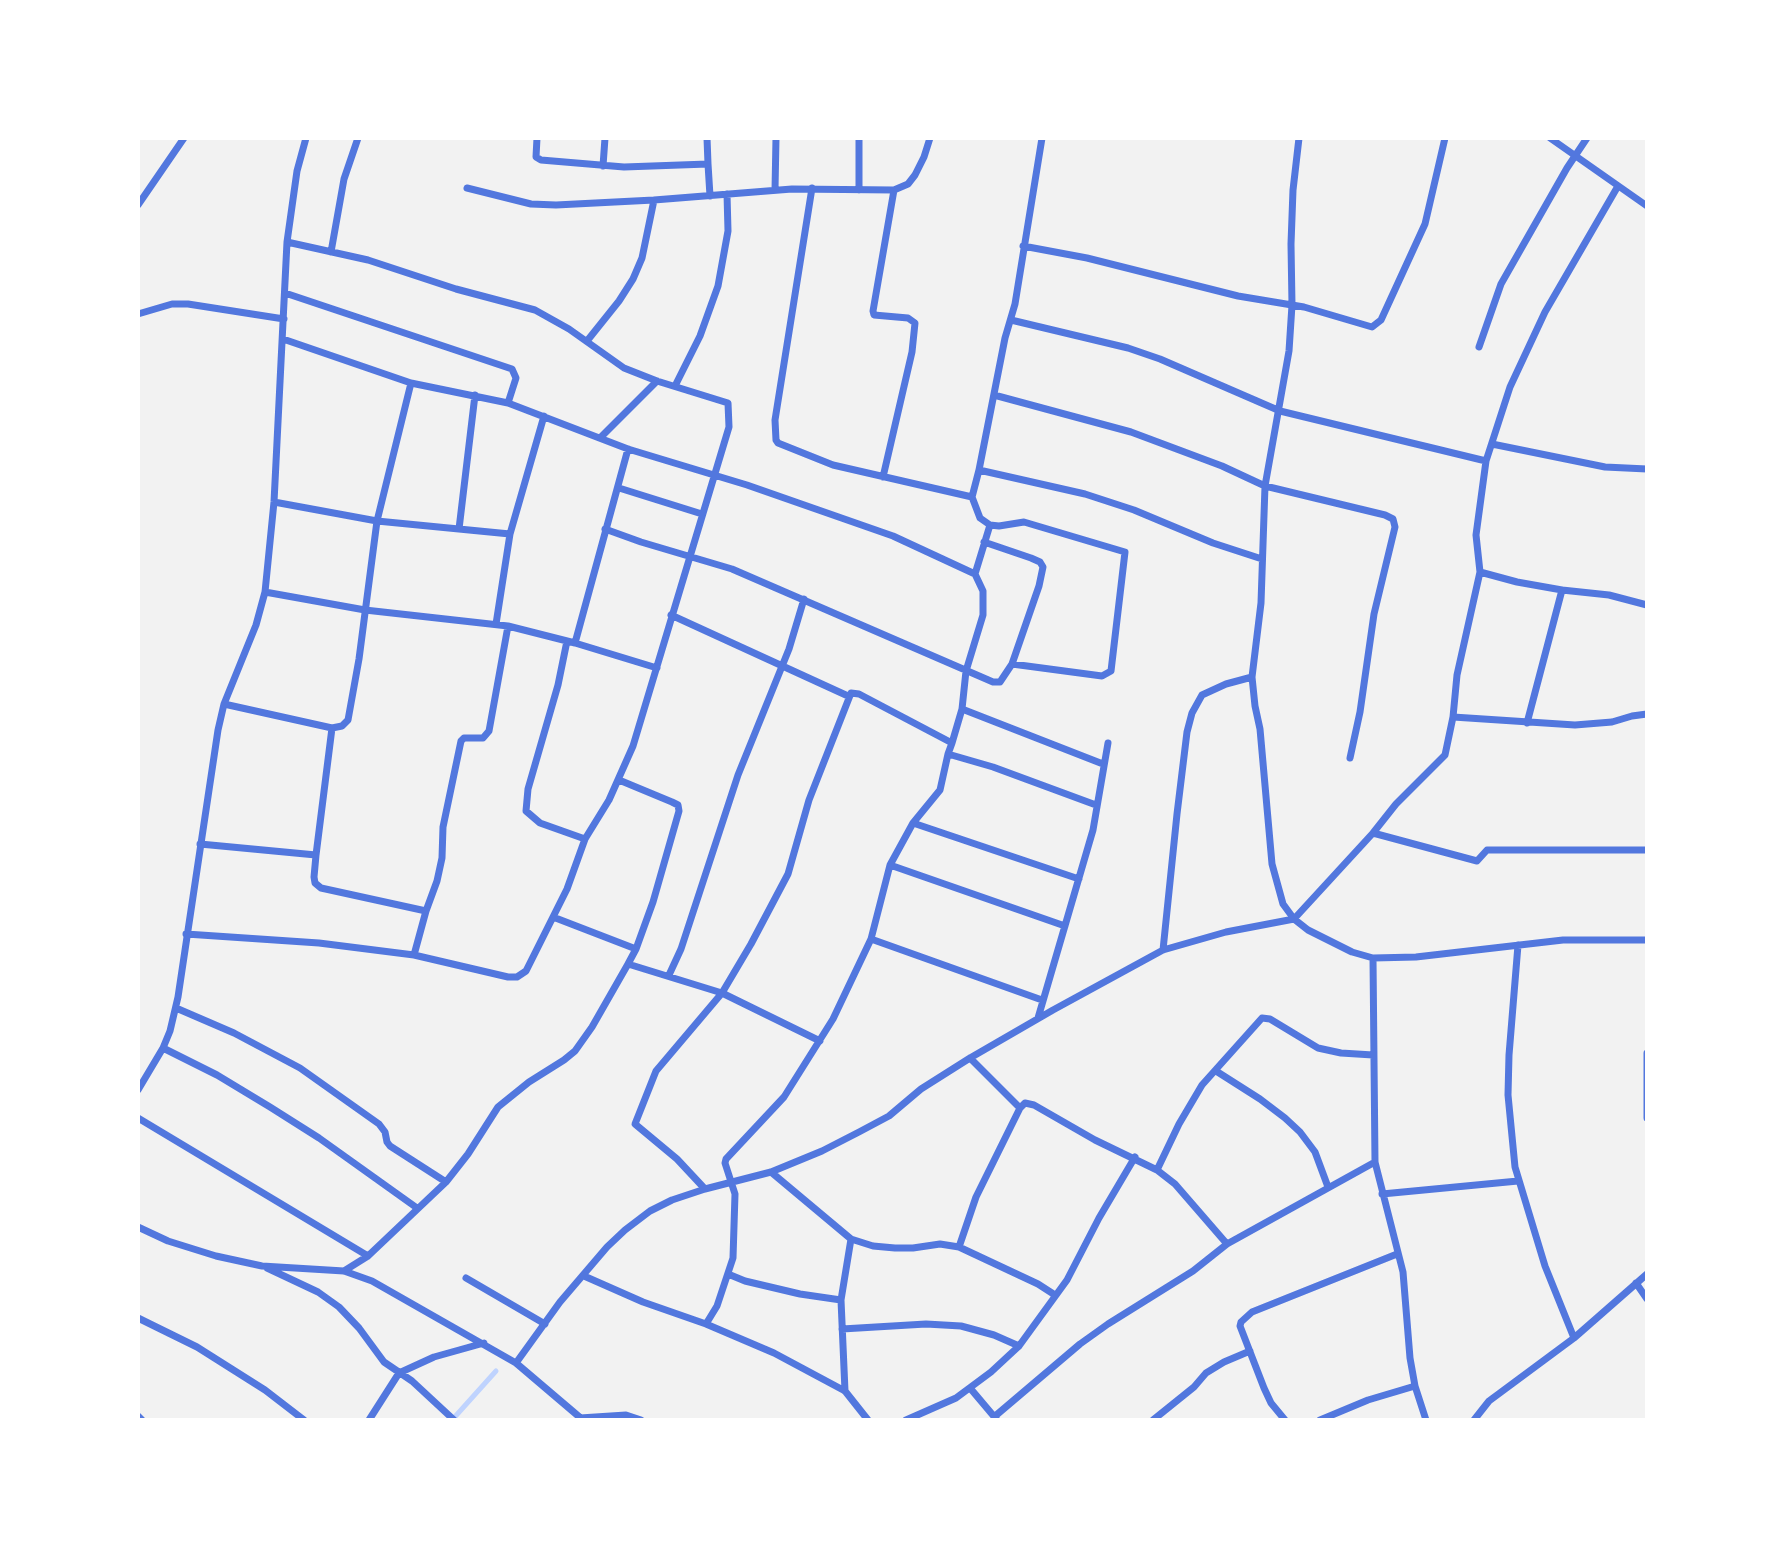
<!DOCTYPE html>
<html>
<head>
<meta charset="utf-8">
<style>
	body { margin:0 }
	#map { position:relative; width:1785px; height:1558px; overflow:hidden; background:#f2f2f2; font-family:Helvetica,sans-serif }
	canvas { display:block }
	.frame { position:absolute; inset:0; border:140px solid #fff; pointer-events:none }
</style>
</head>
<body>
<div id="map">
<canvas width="1785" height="1558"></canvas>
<div class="frame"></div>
</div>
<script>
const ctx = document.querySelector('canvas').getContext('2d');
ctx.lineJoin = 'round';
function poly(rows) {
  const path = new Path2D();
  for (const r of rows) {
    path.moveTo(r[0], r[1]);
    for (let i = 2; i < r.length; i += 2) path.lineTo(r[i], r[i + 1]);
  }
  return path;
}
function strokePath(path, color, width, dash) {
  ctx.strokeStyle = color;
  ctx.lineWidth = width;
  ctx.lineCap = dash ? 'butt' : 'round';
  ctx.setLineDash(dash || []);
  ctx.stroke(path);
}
strokePath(poly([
	[452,1420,496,1371]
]), '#bfd3fe', 5);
strokePath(poly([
	[537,138,536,157,541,160,624,167,708,164,710,196],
	[707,138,708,164],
	[859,138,859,190],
	[1299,138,1293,190,1291,244,1292,305,1289,351,1265,486,1261,603,1252,677,1255,706,1260,729,1272,864,1283,904,1294,919,1308,930,1352,952,1373,958,1375,1162,1403,1272,1410,1358,1415,1386,1426,1420],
	[1550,138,1647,206],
	[603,166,605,138],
	[1618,186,1545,312,1510,387,1486,461,1476,535,1480,572,1517,582,1562,590,1609,595,1647,605],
	[467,188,531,204,556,205,654,200],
	[812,188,775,420,776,440,778,443,833,465,972,497],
	[775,190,776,138],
	[138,205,184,138],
	[1023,246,1087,258,1238,296,1304,307,1372,327,1381,320,1425,224,1445,138],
	[331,252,344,179,358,138],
	[285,293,512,369,516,378,508,403],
	[138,314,172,304,188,304,284,319],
	[1011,320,1128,348,1160,359,1280,411,1486,461],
	[283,339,411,383,508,403,628,449,747,485,893,536,975,574,990,525,980,518,972,497,979,470,1085,494,1134,510,1213,543,1262,559],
	[587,341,619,301,633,279,642,258,654,200,792,189,894,190,908,184,915,175,924,157,930,138],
	[1479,347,1501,284,1567,168,1587,138],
	[675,386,700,336,718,286,728,231,727,194],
	[994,395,1131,432,1222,466,1265,486,1385,515,1393,519,1395,527,1374,614,1360,712,1350,758],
	[600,438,657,381],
	[1492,444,1605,467,1647,469],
	[979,470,1005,338,1015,304,1042,138],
	[883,477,912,352,915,323,908,318,874,315,873,311,894,190],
	[619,488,702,514],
	[274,502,377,521,510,534],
	[459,529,475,395],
	[605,529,641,542,732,569,993,682,1000,682,1012,664,1102,676,1111,671,1125,552,1024,522,999,526,990,525],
	[984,542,1031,558,1040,562,1043,567,1039,586,1012,664],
	[265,592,365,610,508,626,575,643,657,668],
	[671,615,848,696],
	[496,624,510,534,544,416],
	[567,641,558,685,528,789,526,811,540,823,585,839],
	[575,643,628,449],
	[224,704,332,728,342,726,348,720,359,659,377,521,411,383],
	[962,709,1103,764],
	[1453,717,1575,725,1612,722,1632,716,1647,714],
	[1527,723,1562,590],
	[952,743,962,709,966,671,983,615,983,591,975,574],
	[619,780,672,802,678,805,679,811,653,902,636,949],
	[913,823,1079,879],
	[1373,833,1477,861,1487,850,1647,850],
	[200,844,316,855,332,728],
	[316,855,314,877,315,883,321,888,426,911,414,955],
	[890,865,1065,926],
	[426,911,437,881,442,858,443,827,461,741,464,738,483,738,489,731,508,626],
	[553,917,636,949,628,964,722,993,820,1041],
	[186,934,319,943,414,955,508,977,517,977,526,971,567,889,585,839,609,800,633,746,729,427,728,403,657,381,624,368,569,329,535,310,456,289,368,260,287,242],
	[871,939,1042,1000],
	[1518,945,1509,1055,1508,1095,1515,1167,1545,1266,1574,1338],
	[1163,950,1177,814,1187,732,1192,713,1202,695,1226,684,1252,677],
	[1373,958,1416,957,1563,940,1647,940],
	[669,975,681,949,738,775,789,649,804,599],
	[176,1008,234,1033,300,1068,379,1124,385,1132,387,1142,390,1146,446,1182],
	[1038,1018,1093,830,1108,743],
	[163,1048,217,1075,270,1107,319,1138,417,1208],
	[1647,1053,1647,1118],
	[1216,1071,1260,1099,1285,1118,1300,1132,1315,1152,1328,1187],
	[138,1090,163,1048,170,1031,178,997,218,730,224,704,256,625,265,592,274,502,287,242,297,171,306,138],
	[1020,1108,1025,1103,1034,1105,1095,1140,1157,1170,1175,1184,1227,1244],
	[138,1118,368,1256],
	[1157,1170,1179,1124,1202,1085,1262,1018,1270,1019,1318,1048,1341,1053,1373,1055],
	[771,1172,851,1239,873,1246,895,1248,913,1248,940,1244,959,1247,1038,1284,1055,1295],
	[705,1189,677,1159,635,1124,656,1071,722,993,751,944,788,874,809,800,851,693,859,694,952,743,948,754,993,767,1096,805],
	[1382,1194,1518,1181],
	[138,1227,168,1241,216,1256,262,1266,344,1271,372,1281,516,1363,583,1420],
	[959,1247,976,1197,1020,1108,970,1058],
	[267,1268,318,1292,339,1307,359,1328,384,1362,412,1381,454,1420],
	[344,1271,368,1256,446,1182,468,1154,498,1107,529,1082,564,1060,575,1051,592,1027,628,964],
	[728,1274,745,1281,800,1294,841,1300],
	[584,1276,643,1302,706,1324,774,1353,845,1391,868,1420],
	[466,1278,545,1324],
	[1636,1283,1647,1299],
	[138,1318,197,1347,265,1390,304,1420],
	[706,1324,717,1306,733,1258,735,1194,725,1163,726,1159,784,1097,833,1019,871,939,890,865,913,823,940,790,948,754],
	[842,1329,926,1324,961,1326,994,1335,1019,1346],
	[516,1363,560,1302,607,1247,625,1230,650,1211,672,1200,705,1189,771,1172,822,1151,859,1132,889,1116,921,1089,970,1058,1053,1010,1163,950,1226,932,1294,919,1373,833,1396,804,1445,755,1453,717,1457,675,1480,572],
	[970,1388,997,1420],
	[845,1391,841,1300,851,1239],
	[138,1416,142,1420],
	[994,1417,1080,1344,1108,1324,1193,1271,1227,1244,1375,1162],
	[580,1418,626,1415,641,1420],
	[369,1420,399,1373,434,1357,484,1343],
	[906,1420,956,1398,991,1372,1019,1346,1067,1280,1099,1218,1135,1157],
	[1153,1420,1194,1387,1206,1373,1224,1362,1250,1351],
	[1285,1420,1271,1403,1264,1388,1240,1326,1241,1322,1252,1312,1397,1254],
	[1320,1420,1368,1400,1415,1386],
	[1474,1420,1489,1401,1574,1338,1647,1274]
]), '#5277de', 7);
</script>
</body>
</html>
